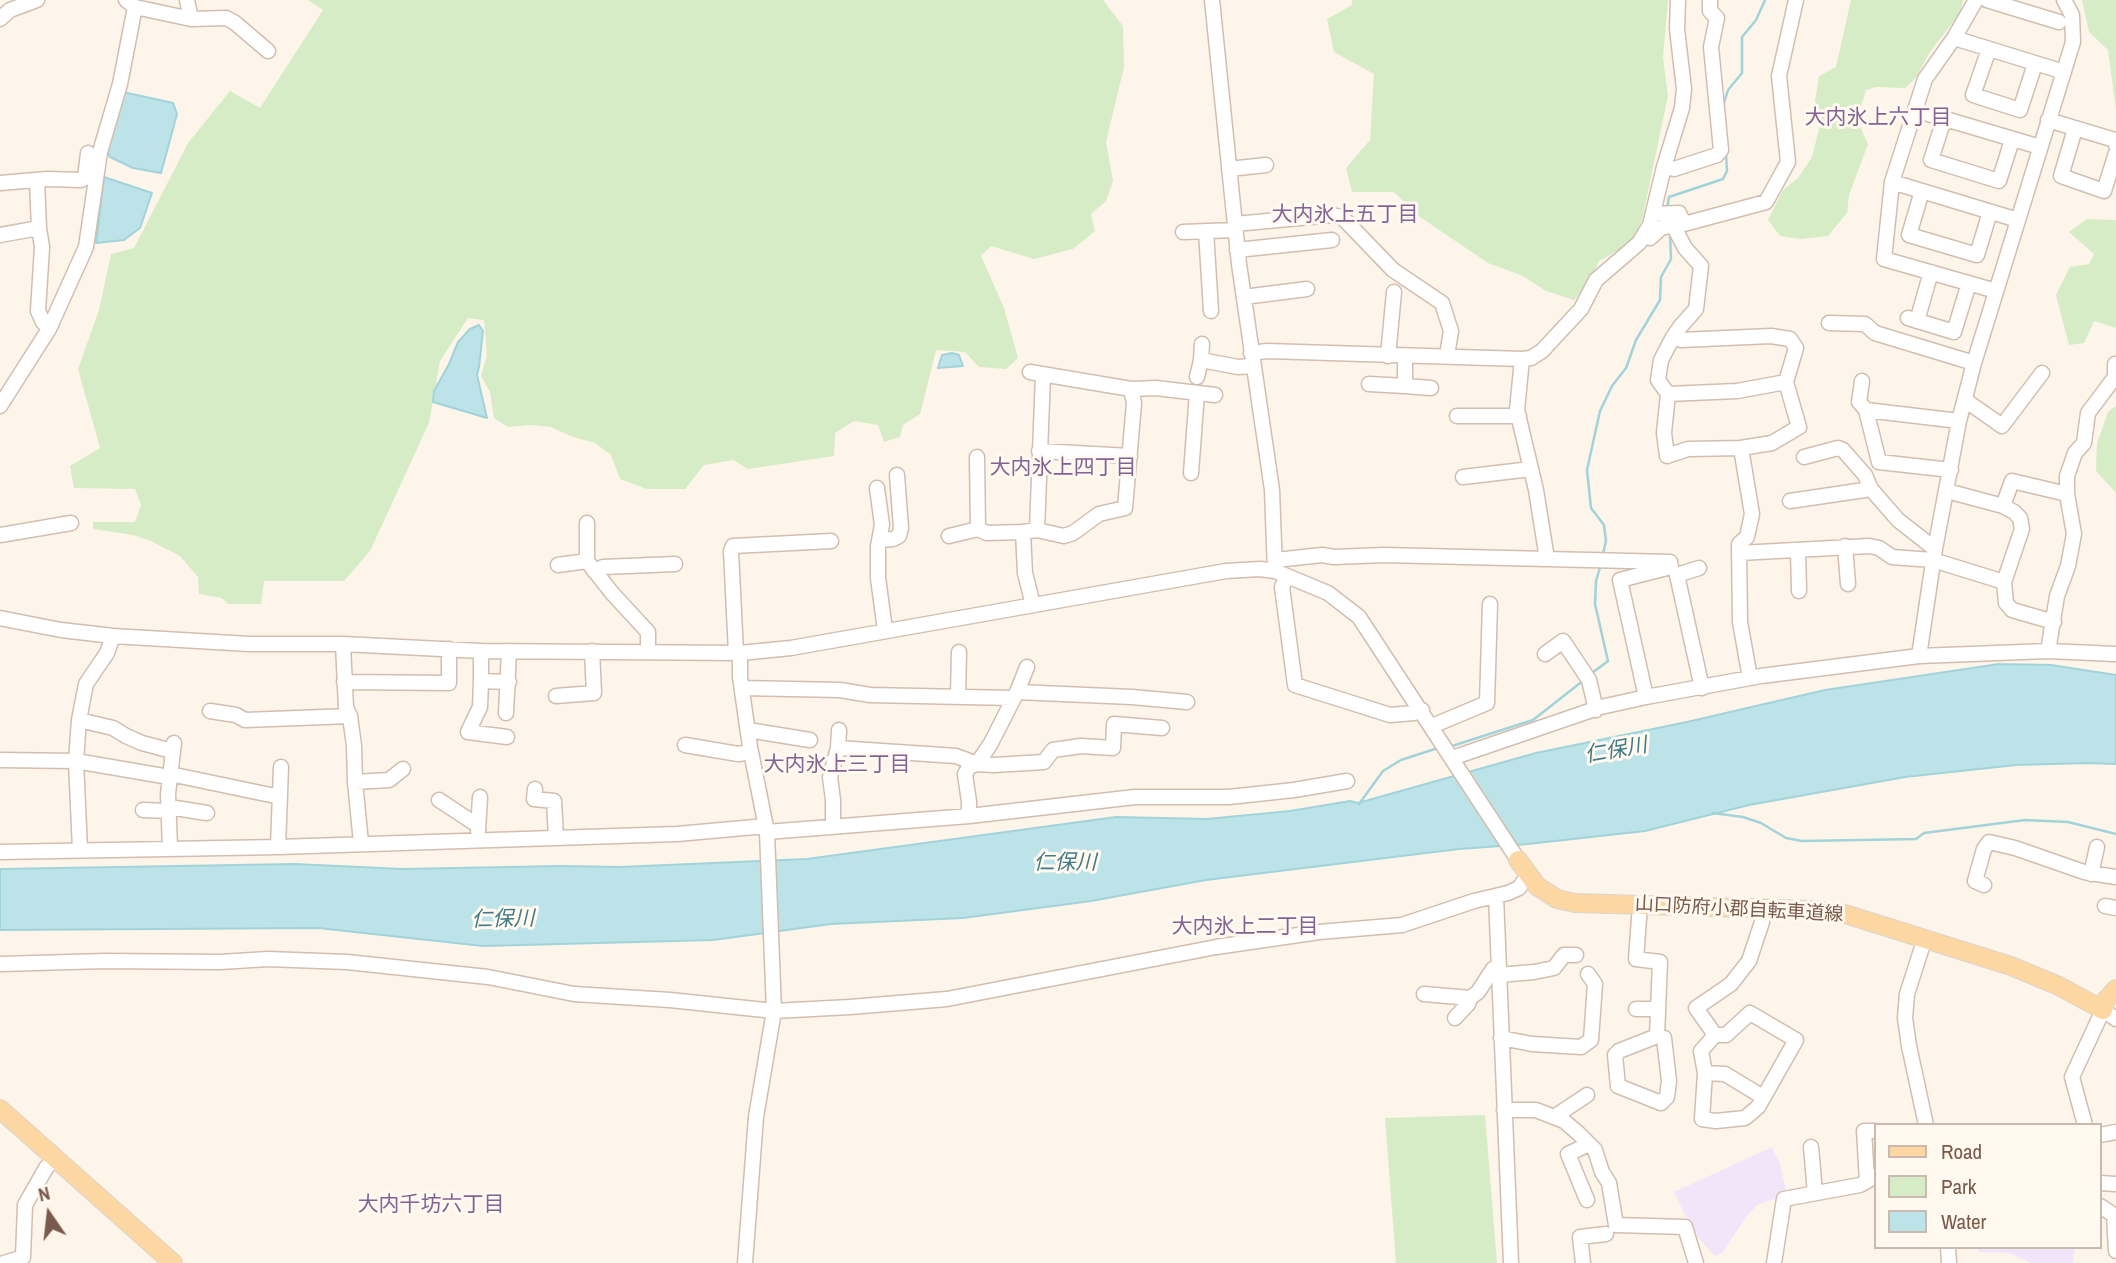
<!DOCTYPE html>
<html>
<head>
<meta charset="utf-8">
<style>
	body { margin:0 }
	#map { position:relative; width:2116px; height:1263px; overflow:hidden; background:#fdf5e9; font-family:"Archivo Narrow",sans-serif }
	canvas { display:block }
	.legend { position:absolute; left:1874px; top:1123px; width:228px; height:126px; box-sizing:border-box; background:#fff9f0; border:2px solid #c9b9ae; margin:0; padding:9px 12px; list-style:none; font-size:21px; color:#795a4b }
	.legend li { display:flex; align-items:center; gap:14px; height:35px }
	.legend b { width:35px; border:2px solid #c9b9ae }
	.north { position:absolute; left:14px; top:1179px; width:70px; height:70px; -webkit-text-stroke:5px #fff9f0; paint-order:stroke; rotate:346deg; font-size:19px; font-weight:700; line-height:28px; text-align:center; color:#795a4b }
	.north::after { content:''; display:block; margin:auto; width:24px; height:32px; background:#795a4b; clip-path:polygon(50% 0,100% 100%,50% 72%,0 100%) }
</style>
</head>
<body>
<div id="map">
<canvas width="2116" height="1263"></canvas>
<ul class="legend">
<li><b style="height:9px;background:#fcd7a1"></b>Road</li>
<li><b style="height:19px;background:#d6ecc6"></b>Park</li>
<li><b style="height:19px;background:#bce3e8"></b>Water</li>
</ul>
<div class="north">N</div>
</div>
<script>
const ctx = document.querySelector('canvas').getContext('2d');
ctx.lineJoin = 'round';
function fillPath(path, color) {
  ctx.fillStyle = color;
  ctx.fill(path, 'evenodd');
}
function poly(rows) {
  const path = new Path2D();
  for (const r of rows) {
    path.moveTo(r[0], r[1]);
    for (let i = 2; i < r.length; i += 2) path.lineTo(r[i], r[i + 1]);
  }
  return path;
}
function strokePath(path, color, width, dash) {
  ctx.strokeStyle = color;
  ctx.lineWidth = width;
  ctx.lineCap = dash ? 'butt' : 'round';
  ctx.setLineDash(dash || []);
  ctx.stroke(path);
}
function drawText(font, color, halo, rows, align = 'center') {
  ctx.font = font + ' "Archivo Narrow","Noto Sans JP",sans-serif';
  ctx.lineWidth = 6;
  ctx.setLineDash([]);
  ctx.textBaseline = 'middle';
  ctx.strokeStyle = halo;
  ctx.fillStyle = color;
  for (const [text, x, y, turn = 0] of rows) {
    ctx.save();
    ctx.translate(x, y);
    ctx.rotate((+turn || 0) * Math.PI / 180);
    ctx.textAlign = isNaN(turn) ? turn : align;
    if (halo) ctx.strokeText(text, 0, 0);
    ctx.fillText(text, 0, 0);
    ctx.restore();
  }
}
fillPath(poly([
	[1772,1147,1780,1164,1786,1190,1777,1198,1757,1205,1747,1216,1722,1253,1715,1256,1693,1232,1674,1192],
	[1978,1247,2075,1247,2073,1263,2032,1263,2009,1253,1978,1252]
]), '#f2e5fa');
fillPath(poly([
	[308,0,1103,0,1123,26,1124,67,1106,142,1113,181,1106,201,1091,214,1095,231,1073,249,1034,259,991,246,981,256,1004,308,1018,358,1006,369,979,367,965,352,936,350,920,414,903,425,900,437,884,442,878,425,854,421,835,433,834,456,748,469,733,460,704,465,685,489,647,489,620,479,611,455,595,443,573,437,551,427,531,425,508,427,494,418,490,392,481,376,487,356,484,320,468,318,440,361,429,423,370,551,344,581,264,581,261,604,228,604,222,598,199,594,198,577,180,556,151,541,133,535,93,529,93,522,135,522,141,505,135,489,74,488,70,466,100,448,78,369,99,310,111,254,134,248,188,143,230,91,260,108,323,10],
	[1352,0,1668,0,1663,58,1668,96,1642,220,1633,242,1599,261,1591,280,1574,300,1546,291,1523,276,1488,263,1420,217,1394,192,1352,192,1346,168,1370,140,1374,74,1334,52,1327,19,1352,5],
	[1851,0,1963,0,1960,13,1930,52,1915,79,1905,88,1876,87,1866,90,1857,120,1868,144,1849,195,1847,213,1828,236,1801,239,1780,236,1768,220,1783,190,1798,178,1812,157,1820,125,1815,101,1819,76,1836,67],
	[2082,0,2116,0,2116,110,2108,50,2089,32],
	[2087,219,2116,220,2116,328,2094,321,2084,343,2069,345,2056,295,2070,267,2089,264,2094,254,2069,232],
	[2116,406,2116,493,2096,471,2097,443,2108,412],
	[1485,1115,1497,1263,1396,1263,1385,1118]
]), '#d6ecc6');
const water = poly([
	[123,92,173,103,177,114,161,173,133,168,110,157,106,150,123,92],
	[104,177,152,193,140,228,124,240,96,243,104,177],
	[479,325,483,331,479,367,477,375,487,418,433,402,434,391,449,364,458,342,470,329,479,325],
	[952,353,959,355,963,366,938,368,942,355,952,353],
	[1999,664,2051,665,2116,675,2116,764,2087,763,2016,765,1905,777,1749,805,1645,831,1528,844,1459,849,1206,880,1091,901,963,918,831,924,713,940,483,946,318,928,0,930,0,869,295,864,402,869,561,866,620,867,807,859,1116,817,1207,819,1290,811,1350,801,1358,803,1536,753,1687,722,1825,690,1999,664]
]);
fillPath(water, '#bce3e8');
strokePath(water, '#a2d3da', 2);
strokePath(poly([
	[1723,106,1728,90,1742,73,1742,37,1756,20,1765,0],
	[1667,209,1669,197,1723,179,1727,171,1726,154],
	[1603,554,1606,541,1604,525,1591,508,1587,470,1600,411,1612,386,1626,368,1636,340,1660,300,1661,277,1671,259,1670,233],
	[1592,673,1608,661,1595,604,1596,581,1601,564],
	[1452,746,1533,720,1584,680],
	[1359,804,1383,771,1401,760,1438,748],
	[1713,813,1743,817,1761,823,1786,838,1802,841,1916,839,1924,833,2025,820,2068,822,2116,834]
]), '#a2d3da', 2.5);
const minor = poly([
	[187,0,191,19],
	[1212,0,1239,264,1272,490,1275,571],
	[1976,0,1954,38,1925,79,1892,182,1884,259,1996,291],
	[1987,0,2059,22],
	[135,7,191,19,226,18,234,22,268,51],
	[0,19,10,10,37,0],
	[1954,38,2064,72],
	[1989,49,1973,95,2020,110,2035,64],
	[1915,110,2040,147],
	[1944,119,1931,160,1999,181,2012,140],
	[2048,120,2115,140,2116,145],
	[2075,129,2061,176,2104,191,2116,153],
	[1664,167,1674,169,1717,155,1721,150,1711,47,1717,18,1710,11,1710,0],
	[1229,169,1266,165],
	[37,181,39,228,42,247,38,311,43,322,49,329],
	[1892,182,2018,220],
	[0,183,47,179,81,180,85,178,88,153],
	[1922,191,1909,235,1977,255,1990,212],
	[1653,214,1679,213,1684,224,1766,202,1788,162,1779,76,1796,0],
	[1235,224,1332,215,1342,217,1393,270,1442,303,1451,331,1447,355],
	[1206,231,1211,311],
	[1183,232,1235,230],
	[0,235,39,228],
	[1645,236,1650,238,1661,228,1673,225,1685,248,1701,266,1696,309,1680,327,1673,337,1661,360,1658,380,1668,394,1664,433,1667,456,1688,449,1741,448,1772,443,1799,427,1786,382,1796,348,1790,339,1771,336,1681,340,1673,337],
	[1237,250,1332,240],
	[1244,297,1307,289],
	[1908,318,1954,332,1969,283],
	[1917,321,1931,272],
	[1829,323,1865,324,1875,333,1974,363],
	[1202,344,1201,360,1238,367,1253,366],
	[1251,353,1267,351,1522,359,1531,358,1542,351,1581,309,1596,280,1639,243,1650,225,1664,167,1682,108,1684,89,1677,29,1678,0],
	[1388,356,1394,292],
	[1405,356,1405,386,1431,388],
	[1522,359,1517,410,1536,490,1547,559],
	[1197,377,1201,360],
	[1862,381,1859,402,1866,410,1879,462,1951,470],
	[1369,384,1405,386],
	[1131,389,1156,388,1215,395],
	[1668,394,1737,391,1786,382],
	[1965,400,2002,426,2042,373],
	[0,406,49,329,86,247,100,152,120,84,135,7,126,0],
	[1866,410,1959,421],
	[1457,416,1519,416],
	[1741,448,1752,514,1747,537,1739,544,1740,622,1750,678],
	[1039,451,1130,456],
	[977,457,978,529,987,533,1023,532,1025,573,1033,605],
	[1804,457,1838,448,1843,450,1865,475,1871,489],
	[1191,473,1197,393],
	[1463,477,1531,469],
	[877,488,882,525,878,546,878,578,885,630],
	[1947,491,2003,506,2014,512,2020,518,2022,529,2004,582,2006,603,2012,610,2054,622],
	[1790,501,1871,489,1898,520,1935,549],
	[2003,506,2012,481,2067,494],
	[587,523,587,561,612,593,648,632,648,652],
	[1037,530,1043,375],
	[1023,532,1037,530,1064,536,1073,533,1099,514,1125,508,1134,403,1131,389,1030,372],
	[0,535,71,523],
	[949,536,978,529],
	[880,540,893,539,899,536,901,528,897,475],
	[1845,546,1848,584],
	[1798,550,1799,591],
	[1740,553,1869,546,1879,548,1892,557,1933,560,2004,582],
	[1276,560,1322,555,1334,557,1384,555,1670,562,1671,567,1620,580,1646,697],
	[558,565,587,561],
	[1699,568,1677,575,1702,688],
	[594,571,603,567,675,564],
	[1287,576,1282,587,1295,685,1390,715,1414,713,1422,710],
	[0,618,61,630,113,636,249,644,343,644,481,651,740,653,791,648,1226,571,1260,569,1275,571,1328,593,1359,617,1518,860],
	[343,644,346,708,350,716,354,746,355,782,361,843],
	[481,651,481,681,509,682],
	[2048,651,2057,596,2068,566,2074,534,2067,494,2067,476,2075,453,2084,443,2088,413,2115,377,2115,364],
	[736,653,731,551,733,546,831,541],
	[740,653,740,677,750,747,767,832,774,1011,756,1117,745,1263],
	[1545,654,1563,641,1589,680,1596,710],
	[1919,656,1935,549,1959,421,1974,363,2073,42,2072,15,2064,0],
	[481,681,480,707,468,732,507,737],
	[344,682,449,683,449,649],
	[742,688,840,690,870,695,1013,698],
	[1017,692,1132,697,1187,702],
	[556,696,594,693,592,651],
	[958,696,959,652],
	[210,711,236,715,245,720,350,716],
	[506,713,509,651],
	[79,720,113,728,126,736,142,743,172,751],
	[1432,726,1487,703,1490,604],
	[748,730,810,740],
	[685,745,738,754,751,752],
	[838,748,956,756,977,764,994,765,1044,762,1053,750,1081,746,1113,748,1114,724,1162,728],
	[1452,758,1601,707,1646,697,1761,676,1919,656,2048,651,2116,654],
	[0,760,76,761,169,777],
	[170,774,280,797],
	[355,782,389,780,403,769],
	[535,789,534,799,554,801,556,838],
	[439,800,477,825],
	[169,807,207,813],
	[143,810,169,811],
	[969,816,969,802,965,774,969,767,977,764,991,743,1017,692,1027,667],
	[833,827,833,800,830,777,838,748,839,730],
	[478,831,480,797],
	[767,832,969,816,1135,797,1229,797,1294,790,1347,781],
	[278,847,281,767],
	[170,849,168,794,174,743],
	[80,850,76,761,79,720,86,684,107,653,113,636],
	[0,852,278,847,677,834,766,826],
	[2091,874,2097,847],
	[1984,885,1975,881,1984,849,1989,842,2015,848,2084,872,2116,877],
	[1496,896,1511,1263],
	[1640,905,1636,959,1660,962,1657,1036,1619,1051,1615,1055,1618,1086,1661,1103,1667,1097,1669,1081,1664,1038,1657,1036],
	[2105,906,2116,908],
	[1925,938,1907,994,1905,1018,1909,1046,1926,1125],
	[0,964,105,961,220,962,268,959,347,962,488,977,574,994,670,1000,774,1011,850,1007,947,999,1216,947,1319,932,1402,925,1474,901,1508,893,1519,888,1528,875],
	[1499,975,1534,972,1554,968,1564,955,1576,955],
	[1424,994,1470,998,1478,992,1493,969,1499,967],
	[1636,1009,1657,1009],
	[1455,1018,1468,1004,1470,998],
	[1715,1035,1726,1035,1750,1013,1796,1040,1758,1107,1745,1118,1716,1121,1702,1119,1705,1073,1701,1051,1715,1035,1696,1008,1731,984,1749,961,1762,922,1763,909],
	[1501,1038,1532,1044,1581,1047,1591,1040,1595,984,1588,974],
	[1705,1073,1725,1074,1763,1097],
	[1504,1110,1536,1110,1564,1121,1578,1133,1595,1150,1602,1172,1609,1183,1616,1225,1685,1227,1696,1263],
	[1554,1117,1587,1095],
	[2085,1125,2072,1077,2103,1010,2116,1019],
	[2100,1135,2116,1132],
	[1811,1147,1815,1193],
	[1867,1181,1864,1131,1876,1131],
	[2100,1183,2116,1184],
	[1587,1200,1568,1154,1589,1144],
	[2100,1206,2114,1215,2116,1251],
	[1948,1247,1949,1263],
	[4,1263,23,1257,25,1205,46,1168,55,1158],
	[1583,1263,1580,1237,1606,1234],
	[1774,1263,1784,1199,1860,1185,1876,1176]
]);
const major = poly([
	[1518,860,1537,886,1557,899,1575,903,1811,910,1845,914,2011,966,2059,986,2103,1010,2106,1000,2116,989],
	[0,1109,173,1263]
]);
strokePath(minor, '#d2beb0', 17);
strokePath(major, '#dcd4d0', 20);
strokePath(minor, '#fff', 14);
strokePath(major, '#fcd7a1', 18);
drawText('19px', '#795a4b', '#fff9f0', [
	["山口防府小郡自転車道線",1739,910,3]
]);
drawText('21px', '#826394', '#fff9f0', [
	["大内氷上六丁目",1878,118],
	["大内氷上五丁目",1345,215],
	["大内氷上四丁目",1063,468],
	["大内氷上三丁目",837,765],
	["大内氷上二丁目",1245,927],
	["大内千坊六丁目",431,1205]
]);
drawText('italic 21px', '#417b85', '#fff9f0', [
	["仁保川",1616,751,-10],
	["仁保川",1065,863],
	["仁保川",503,920,-1]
]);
</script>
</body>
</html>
